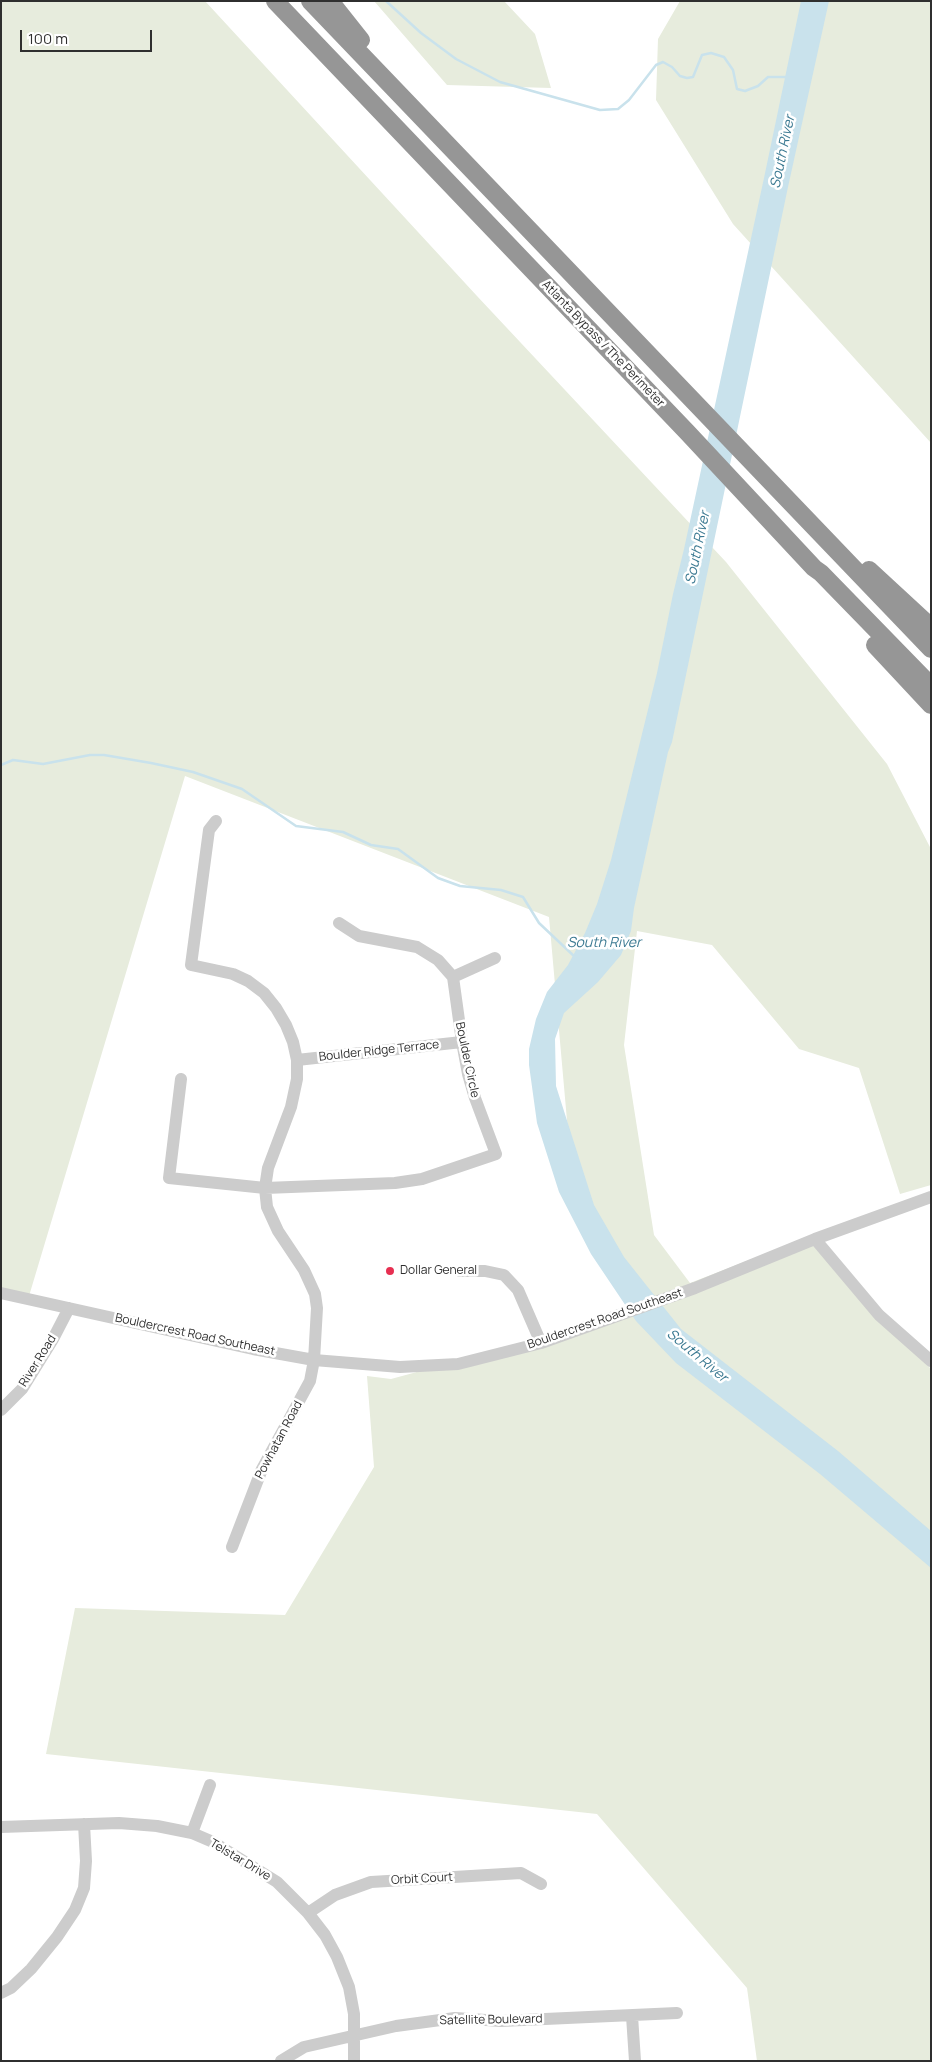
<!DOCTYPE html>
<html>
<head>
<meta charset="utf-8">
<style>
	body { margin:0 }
	#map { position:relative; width:932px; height:2062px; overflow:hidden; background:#fff; font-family:Manrope,sans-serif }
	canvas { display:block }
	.frame { position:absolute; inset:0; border:2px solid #2f2f2f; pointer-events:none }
	.scale { position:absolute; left:20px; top:30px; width:132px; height:22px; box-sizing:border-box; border:2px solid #2f2f2f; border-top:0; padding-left:6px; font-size:15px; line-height:18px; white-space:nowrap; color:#2f2f2f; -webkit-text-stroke:4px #fff; paint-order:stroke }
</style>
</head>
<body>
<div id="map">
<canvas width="932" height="2062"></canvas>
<div class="frame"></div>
<div class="scale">100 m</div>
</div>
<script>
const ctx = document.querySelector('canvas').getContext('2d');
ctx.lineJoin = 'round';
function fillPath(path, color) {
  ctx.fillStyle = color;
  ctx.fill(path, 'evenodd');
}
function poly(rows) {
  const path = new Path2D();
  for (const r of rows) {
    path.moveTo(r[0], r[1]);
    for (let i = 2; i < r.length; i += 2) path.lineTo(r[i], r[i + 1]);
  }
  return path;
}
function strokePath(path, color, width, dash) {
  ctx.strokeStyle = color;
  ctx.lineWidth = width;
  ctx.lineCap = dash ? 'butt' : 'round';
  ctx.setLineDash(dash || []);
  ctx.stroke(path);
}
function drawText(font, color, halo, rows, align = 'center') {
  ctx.font = font + ' Manrope,sans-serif';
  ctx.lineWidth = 5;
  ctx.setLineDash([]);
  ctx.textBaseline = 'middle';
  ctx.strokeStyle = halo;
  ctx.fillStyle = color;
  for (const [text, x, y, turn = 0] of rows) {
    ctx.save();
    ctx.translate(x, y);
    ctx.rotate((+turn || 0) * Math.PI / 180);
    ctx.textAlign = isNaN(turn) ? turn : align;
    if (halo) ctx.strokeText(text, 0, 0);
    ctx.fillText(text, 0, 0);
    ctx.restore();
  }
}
fillPath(poly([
	[1,1,205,1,477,296,726,562,887,764,931,849,931,1185,900,1194,859,1068,799,1049,712,945,637,931,624,1045,654,1235,690,1283,806,1238,931,1369,931,2061,757,2061,747,1988,597,1814,46,1754,75,1608,285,1615,374,1467,367,1376,391,1379,631,1314,575,1211,549,917,185,776,29,1296,1,1290],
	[374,1,504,1,535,34,551,88,447,85],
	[680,1,931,1,931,443,733,224,656,100,658,39]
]), '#e7ecdd');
fillPath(poly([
	[801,1,829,1,788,187,672,742,668,752,634,908,631,931,621,955,598,982,564,1013,555,1039,556,1086,594,1205,624,1257,681,1329,838,1451,931,1531,931,1568,820,1474,676,1363,636,1321,591,1254,559,1192,537,1123,529,1065,529,1049,536,1019,547,992,568,965,585,933,597,904,611,860,657,673,673,594,684,549,764,178]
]), '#c9e2ec');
strokePath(poly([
	[386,1,421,33,456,59,500,82,600,110,618,109,629,100,656,65,663,62,672,67,680,76,687,78,693,77,702,55,711,53,724,57,733,70,737,89,745,91,758,86,768,77,788,77],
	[1,765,13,760,43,764,90,755,104,755,151,763,193,772,242,789,296,826,343,832,371,845,398,849,438,878,460,886,501,890,523,897,539,923,575,957]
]), '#c9e2ec', 2.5);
strokePath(poly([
	[216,821,209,830,191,965,233,974,248,981,264,993,276,1008,286,1025,293,1042,297,1060,297,1079,291,1107,268,1168,265,1188,267,1207,278,1231,304,1270,315,1294,317,1308,314,1360,310,1381,262,1469,232,1547],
	[453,977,495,958],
	[297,1060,462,1042],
	[181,1079,169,1178,265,1188,395,1183,422,1179,496,1154,475,1098,468,1074,462,1042,453,977,438,960,417,947,359,936,339,923],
	[815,1239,879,1315,931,1361],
	[460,1271,485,1271,504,1275,518,1290,541,1343],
	[1,1293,253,1349,314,1360,400,1367,458,1364,541,1343,695,1288,815,1239,931,1197],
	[1,1410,22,1389,53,1339,69,1308],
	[1,1827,119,1823,157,1826,192,1833,213,1842,277,1882,308,1913,325,1935,337,1957,349,1987,354,2014,354,2061],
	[192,1833,210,1785],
	[308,1913,335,1895,371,1882,521,1873,541,1884],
	[1,1993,11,1988,31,1969,57,1937,75,1910,84,1888,86,1861,84,1824],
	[632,2016,635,2061],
	[281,2061,304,2047,396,2026,455,2018,501,2021,677,2013]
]), '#ccc', 12);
strokePath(poly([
	[275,1,687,432,814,568,821,573,931,686],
	[310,1,931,649],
	[330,1,361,40],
	[869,570,931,627],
	[875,645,931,705]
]), '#969696', 18);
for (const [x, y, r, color] of [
	[390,1271,5,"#e72f51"]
]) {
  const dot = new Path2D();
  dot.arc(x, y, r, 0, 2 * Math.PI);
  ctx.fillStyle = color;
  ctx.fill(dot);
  strokePath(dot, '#fff', 2);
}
drawText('12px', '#2f2f2f', '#fff', [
	["Atlanta Bypass / The Perimeter",603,344,46],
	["Boulder Ridge Terrace",379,1051,-6],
	["Boulder Circle",467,1060,78],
	["Bouldercrest Road Southeast",605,1319,-19],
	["Bouldercrest Road Southeast",195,1335,12],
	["River Road",38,1361,-58],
	["Powhatan Road",279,1440,-62],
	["Telstar Drive",240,1860,31],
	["Orbit Court",422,1879,-3],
	["Satellite Boulevard",491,2020,-1]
]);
drawText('12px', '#2f2f2f', '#fff', [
	["Dollar General",400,1271]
], 'left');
drawText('italic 14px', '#3c7a92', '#fff', [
	["South River",783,152,-78],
	["South River",698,548,-78],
	["South River",604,943],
	["South River",697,1356,40]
]);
</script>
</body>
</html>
